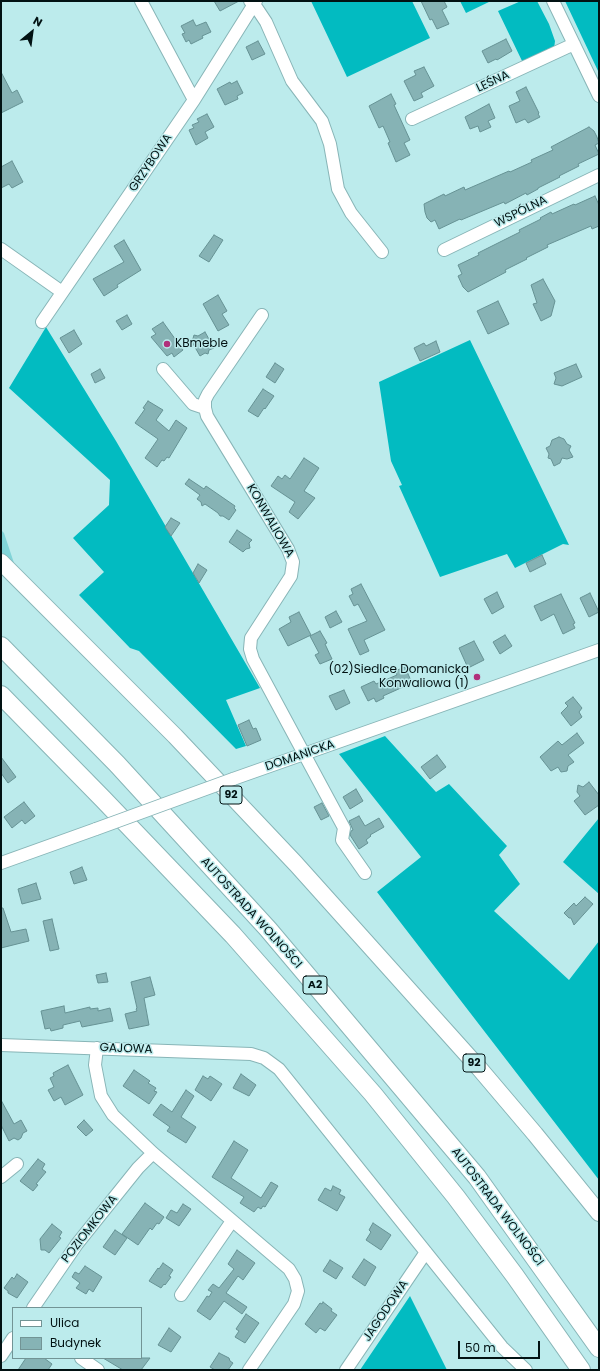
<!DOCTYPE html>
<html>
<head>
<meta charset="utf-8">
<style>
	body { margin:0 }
	#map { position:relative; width:600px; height:1371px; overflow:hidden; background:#bcebec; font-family:Poppins,sans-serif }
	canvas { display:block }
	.frame { position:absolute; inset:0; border:2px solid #021213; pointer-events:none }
	.legend { position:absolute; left:12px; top:1307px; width:130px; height:52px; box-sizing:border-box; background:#bcebec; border:1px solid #729495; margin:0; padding:5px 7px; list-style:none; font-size:12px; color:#021213 }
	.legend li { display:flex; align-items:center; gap:8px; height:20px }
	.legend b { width:20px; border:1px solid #729495 }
	.north { position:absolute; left:12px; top:12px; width:40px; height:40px; -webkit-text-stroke:3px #bcebec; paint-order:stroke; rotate:29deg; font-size:11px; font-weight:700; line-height:16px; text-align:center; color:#021213 }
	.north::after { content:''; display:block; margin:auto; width:14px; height:18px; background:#021213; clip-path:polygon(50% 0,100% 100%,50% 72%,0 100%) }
	.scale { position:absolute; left:458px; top:1341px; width:82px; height:18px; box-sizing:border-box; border:2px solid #021213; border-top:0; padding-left:5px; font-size:12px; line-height:14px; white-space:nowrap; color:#021213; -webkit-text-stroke:3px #bcebec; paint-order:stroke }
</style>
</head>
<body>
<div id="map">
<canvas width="600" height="1371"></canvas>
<div class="frame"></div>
<ul class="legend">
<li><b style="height:5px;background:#fff"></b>Ulica</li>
<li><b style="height:11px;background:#86b3b5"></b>Budynek</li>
</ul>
<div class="north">N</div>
<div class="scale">50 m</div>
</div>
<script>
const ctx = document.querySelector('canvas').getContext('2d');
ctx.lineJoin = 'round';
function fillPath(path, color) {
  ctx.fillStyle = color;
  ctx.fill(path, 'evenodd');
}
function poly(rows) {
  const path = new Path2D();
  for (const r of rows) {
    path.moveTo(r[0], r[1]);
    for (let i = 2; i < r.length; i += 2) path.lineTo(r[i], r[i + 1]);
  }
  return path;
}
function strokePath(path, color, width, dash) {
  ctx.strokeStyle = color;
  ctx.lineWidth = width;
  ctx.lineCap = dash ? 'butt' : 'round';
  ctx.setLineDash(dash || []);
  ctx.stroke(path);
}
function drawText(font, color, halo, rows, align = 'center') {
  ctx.font = font + ' Poppins,sans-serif';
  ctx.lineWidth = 3;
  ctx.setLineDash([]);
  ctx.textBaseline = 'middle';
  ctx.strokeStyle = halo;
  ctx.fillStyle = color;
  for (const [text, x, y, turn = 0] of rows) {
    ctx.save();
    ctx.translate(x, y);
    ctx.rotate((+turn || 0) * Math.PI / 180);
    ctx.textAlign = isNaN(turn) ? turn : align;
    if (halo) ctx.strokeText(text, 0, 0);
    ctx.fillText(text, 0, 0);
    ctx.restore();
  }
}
fillPath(poly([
	[1,530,4,533,15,566,1,552]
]), '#81d4d8');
fillPath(poly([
	[311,1,412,1,430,38,347,77],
	[460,1,491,1,466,13],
	[521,1,537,1,549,24,555,41,554,49,523,63,498,11],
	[565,1,599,1,599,73],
	[46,327,116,441,260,688,226,700,246,746,236,749,139,651,130,648,79,595,104,572,73,538,109,505,110,480,9,388],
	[470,340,569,545,563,544,515,568,507,554,440,577,399,486,402,485,391,461,379,382],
	[385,736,436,792,449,784,507,846,499,855,520,884,494,911,569,980,599,941,599,1180,377,892,421,857,339,754],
	[599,818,599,894,563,862],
	[410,1296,447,1370,360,1370]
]), '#02bbc1');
const building = poly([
	[214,1,239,1,220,11,214,1],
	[421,1,444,1,447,7,442,10,449,24,437,29,432,19,430,20,421,1],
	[193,20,196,26,206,22,211,32,202,36,203,38,191,44,189,40,186,42,182,34,185,33,181,26,193,20],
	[506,39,512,51,497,60,496,59,488,63,482,51,506,39],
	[258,41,265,54,252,60,246,47,258,41],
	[424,67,434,86,421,93,423,97,414,101,404,81,416,75,414,71,424,67],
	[1,72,12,93,17,90,23,102,1,113,1,72],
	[237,81,243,93,237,96,238,99,225,105,217,89,230,82,231,84,237,81],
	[526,87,539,113,538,114,540,117,528,123,525,119,516,123,509,106,520,101,516,92,526,87],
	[391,94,396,104,394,105,410,140,404,143,410,155,396,162,388,143,390,142,383,126,379,128,369,106,391,94],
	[489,104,495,118,488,121,491,127,480,132,478,126,470,129,465,117,489,104],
	[207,114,214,127,205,132,208,138,196,145,189,130,194,128,192,125,199,122,197,119,207,114],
	[589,127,594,131,597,137,599,143,595,145,599,154,578,164,579,166,559,176,560,177,538,188,538,189,527,195,526,193,505,204,504,202,461,220,460,219,439,229,435,220,431,222,427,218,425,212,424,204,444,194,445,196,464,187,465,190,509,171,510,172,532,162,531,160,553,150,551,147,589,127],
	[12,161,23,182,12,188,9,184,1,188,1,167,12,161],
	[595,196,599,205,599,226,592,229,591,226,547,245,548,247,526,258,527,259,505,270,506,272,468,292,463,287,458,276,462,274,458,265,479,255,478,253,520,232,519,230,541,219,540,218,551,212,552,214,574,204,575,205,595,196],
	[214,235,223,240,209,262,199,256,214,235],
	[124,240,141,270,117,285,118,287,104,296,93,279,124,262,114,246,124,240],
	[543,279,555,301,551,316,541,321,533,304,537,303,531,285,543,279],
	[218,295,227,311,222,314,229,325,218,331,203,304,218,295],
	[498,301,509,324,488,334,477,311,498,301],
	[127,315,132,324,122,330,116,321,127,315],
	[163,322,183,350,174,357,172,353,167,356,151,337,156,334,152,329,163,322],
	[74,330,82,344,69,353,60,338,74,330],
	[205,332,214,348,209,350,208,354,205,353,200,356,192,342,194,335,198,336,205,332],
	[436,341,440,352,420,361,414,348,424,343,426,346,436,341],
	[275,363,284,369,275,383,266,377,275,363],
	[576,364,582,377,562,386,554,384,556,378,554,373,576,364],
	[100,369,105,378,95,383,91,374,100,369],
	[263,389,274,396,265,409,264,408,258,417,248,411,263,389],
	[148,401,163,410,156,420,169,431,176,420,187,428,169,458,167,457,164,461,162,460,157,467,145,458,158,439,135,423,145,409,143,408,148,401],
	[559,437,564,439,567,444,571,446,569,450,573,457,567,459,562,458,560,463,554,466,551,459,548,458,549,454,546,448,550,446,552,440,559,437],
	[304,458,319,468,304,491,315,498,298,519,289,512,295,502,271,486,278,476,282,479,285,475,290,479,304,458],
	[189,479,204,489,206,486,235,506,234,508,236,510,229,520,223,516,220,516,218,513,205,504,202,506,201,502,197,499,200,495,185,484,189,479],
	[171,518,180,523,171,536,165,527,171,518],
	[237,530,252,540,249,543,250,548,246,549,243,552,229,542,237,530],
	[542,555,546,564,530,572,526,563,542,555],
	[198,564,207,570,199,583,193,573,198,564],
	[361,584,385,630,364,640,369,651,360,655,348,629,367,621,358,604,354,606,349,596,353,594,351,589,361,584],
	[497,592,504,607,492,614,484,599,497,592],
	[590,593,599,612,589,617,580,598,590,593],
	[561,594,575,623,573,624,575,628,563,634,554,614,541,621,534,606,561,594],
	[336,611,342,622,330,628,325,617,336,611],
	[299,612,311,635,288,646,279,629,291,622,289,617,299,612],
	[320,631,327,643,325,644,332,659,320,664,315,655,319,653,310,636,320,631],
	[505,635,512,646,500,654,493,642,505,635],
	[474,641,484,660,468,668,459,648,474,641],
	[405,667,412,683,383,696,384,698,376,702,374,698,368,701,361,687,374,681,376,684,397,675,395,671,405,667],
	[344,690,350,703,336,710,329,696,344,690],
	[573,697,582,708,579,712,582,717,571,726,561,713,568,706,565,703,573,697],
	[249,720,253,729,256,728,261,740,247,746,238,725,249,720],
	[577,733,584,743,568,755,574,762,568,766,567,771,561,772,558,767,551,771,540,757,558,741,562,745,577,733],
	[437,755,446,767,430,779,421,767,437,755],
	[1,757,16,777,8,783,1,773,1,757],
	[589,782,599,795,599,805,585,815,574,801,580,796,577,792,578,785,583,787,589,782],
	[356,789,363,801,350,809,343,797,356,789],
	[24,802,35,816,25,824,22,820,12,828,4,817,24,802],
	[322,803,329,816,321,820,314,807,322,803],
	[359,816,365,826,379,818,384,827,370,835,371,836,366,840,368,843,359,849,350,835,351,831,353,830,349,821,359,816],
	[82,867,87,880,74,884,70,872,82,867],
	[36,883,41,899,22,904,18,889,36,883],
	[585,897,593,904,574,925,571,918,569,918,564,913,574,903,576,906,585,897],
	[1,908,3,908,11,932,26,929,29,941,1,948,1,908],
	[52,919,59,949,50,951,43,921,52,919],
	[106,973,108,982,98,983,96,975,106,973],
	[150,977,155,995,144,998,149,1025,129,1029,125,1014,137,1011,136,1009,137,1008,131,982,150,977],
	[64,1006,65,1013,90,1007,90,1009,98,1008,98,1011,110,1008,113,1021,82,1027,80,1021,63,1025,63,1028,51,1031,50,1028,45,1029,41,1011,64,1006],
	[68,1065,83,1095,65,1105,61,1097,54,1101,48,1090,54,1087,50,1078,54,1076,53,1073,68,1065],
	[134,1070,150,1081,148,1083,156,1088,154,1091,157,1092,149,1104,123,1086,134,1070],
	[241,1074,256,1085,249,1096,233,1088,241,1074],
	[203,1076,208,1079,210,1076,222,1084,211,1101,195,1090,203,1076],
	[186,1090,194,1096,181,1117,196,1127,186,1143,167,1131,170,1127,153,1115,161,1104,172,1112,186,1090],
	[1,1100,14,1124,21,1120,27,1131,23,1133,21,1138,18,1140,14,1138,9,1141,1,1125,1,1100],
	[84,1120,93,1130,86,1136,77,1127,84,1120],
	[234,1141,248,1150,231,1178,261,1198,271,1182,278,1186,265,1207,263,1206,261,1209,258,1207,254,1212,240,1203,244,1197,212,1177,234,1141],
	[38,1159,45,1164,42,1169,46,1172,36,1184,38,1185,33,1191,20,1181,38,1159],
	[333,1186,341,1190,339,1194,345,1197,337,1211,318,1200,325,1188,331,1191,333,1186],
	[145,1203,164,1217,159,1224,157,1223,152,1230,150,1228,138,1245,122,1234,145,1203],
	[183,1204,191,1209,179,1226,166,1218,171,1210,177,1213,183,1204],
	[373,1223,391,1235,381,1250,366,1240,371,1232,369,1230,373,1223],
	[52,1224,62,1232,59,1237,61,1238,49,1253,45,1250,41,1250,40,1239,52,1224],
	[115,1230,127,1238,115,1255,103,1247,115,1230],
	[237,1250,255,1263,243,1280,238,1276,226,1293,247,1307,242,1314,224,1301,210,1320,197,1311,207,1296,209,1297,212,1292,208,1290,213,1284,219,1288,234,1269,228,1264,237,1250],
	[364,1259,376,1267,365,1286,352,1277,364,1259],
	[330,1260,343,1268,336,1279,323,1271,330,1260],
	[163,1263,173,1270,169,1276,171,1277,165,1285,164,1284,161,1288,149,1281,158,1268,159,1269,163,1263],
	[85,1266,102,1277,93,1292,89,1289,86,1294,76,1288,80,1283,72,1277,75,1272,79,1274,85,1266],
	[17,1274,28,1282,17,1298,8,1293,8,1291,4,1288,12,1277,14,1279,17,1274],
	[323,1302,332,1309,331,1311,337,1315,325,1331,320,1328,316,1333,305,1324,320,1303,322,1304,323,1302],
	[246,1314,259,1323,245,1343,235,1337,239,1331,236,1329,246,1314],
	[169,1328,181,1337,171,1352,158,1345,169,1328],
	[219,1353,229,1358,230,1361,233,1363,228,1370,215,1370,210,1367,219,1353],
	[26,1358,44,1358,52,1364,48,1370,18,1370,26,1358],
	[103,1358,150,1358,141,1370,123,1370,103,1358]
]);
fillPath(building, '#86b3b5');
strokePath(building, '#669294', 1);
const minor = poly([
	[141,1,194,100],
	[250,1,254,4,266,22,292,81,322,121,330,144,338,189,351,213,382,252],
	[553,1,599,96],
	[412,119,574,44],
	[1,249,62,292],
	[444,250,599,175],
	[262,315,208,394,205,400,205,408,207,416,288,549,293,562,291,576,251,638,250,649,253,659,344,828,342,840,365,873],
	[42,322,194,100,256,1],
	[163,369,193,404,205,408],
	[233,779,599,650],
	[1,863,96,829],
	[1,1045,251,1054,264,1058,279,1069,502,1347,526,1370],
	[97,1048,95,1065,101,1096,113,1115,153,1153,289,1269,295,1279,298,1291,294,1304,249,1370],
	[1,1177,17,1164],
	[181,1295,232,1221],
	[33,1308,77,1244,138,1168,153,1153],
	[1,1356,13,1338],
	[81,1358,98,1370],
	[346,1370,426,1252]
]);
const major = poly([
	[1,562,175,736,296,864,479,1068,535,1134,599,1213]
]);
const highway = poly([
	[1,646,117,764,268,929,477,1177,599,1348],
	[1,695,103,799,233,935,373,1094,456,1197,515,1276,581,1370]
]);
strokePath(minor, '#88b5b7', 14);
strokePath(major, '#88b5b7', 18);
strokePath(highway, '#88b5b7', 20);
strokePath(minor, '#fff', 12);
strokePath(major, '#fff', 16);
strokePath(highway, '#fff', 18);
const minorBridge = poly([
	[96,829,233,779]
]);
strokePath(minorBridge, '#88b5b7', 14, []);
strokePath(minorBridge, '#fff', 12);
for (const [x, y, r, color] of [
	[167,344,4,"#b1307b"],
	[477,677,4,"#b1307b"]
]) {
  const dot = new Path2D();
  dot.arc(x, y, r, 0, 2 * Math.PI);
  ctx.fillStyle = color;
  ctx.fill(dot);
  strokePath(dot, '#bcebec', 1.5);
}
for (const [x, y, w] of [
	[231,795,22],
	[315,985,24],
	[474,1063,22]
]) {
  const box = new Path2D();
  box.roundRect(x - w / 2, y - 9, w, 18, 3);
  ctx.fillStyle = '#bcebec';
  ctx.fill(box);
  strokePath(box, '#021213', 1);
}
drawText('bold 11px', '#021213', null, [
	["92",231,795],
	["A2",315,985],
	["92",474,1063]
]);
drawText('12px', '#021213', '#bcebec', [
	["LEŚNA",493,82,-25],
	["GRZYBOWA",151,163,-56],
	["WSPÓLNA",521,212,-26],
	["KONWALIOWA",270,521,60],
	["DOMANICKA",300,756,-19],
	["AUTOSTRADA WOLNOŚCI",251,913,48],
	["GAJOWA",126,1049,2],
	["AUTOSTRADA WOLNOŚCI",497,1207,53],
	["POZIOMKOWA",90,1229,-52],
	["JAGODOWA",386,1311,-56]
]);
drawText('12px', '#021213', '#bcebec', [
	["KBmeble",175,344],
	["(02)Siedlce Domanicka",469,670,"right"],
	["Konwaliowa (1)",469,684,"right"]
], 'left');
</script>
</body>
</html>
